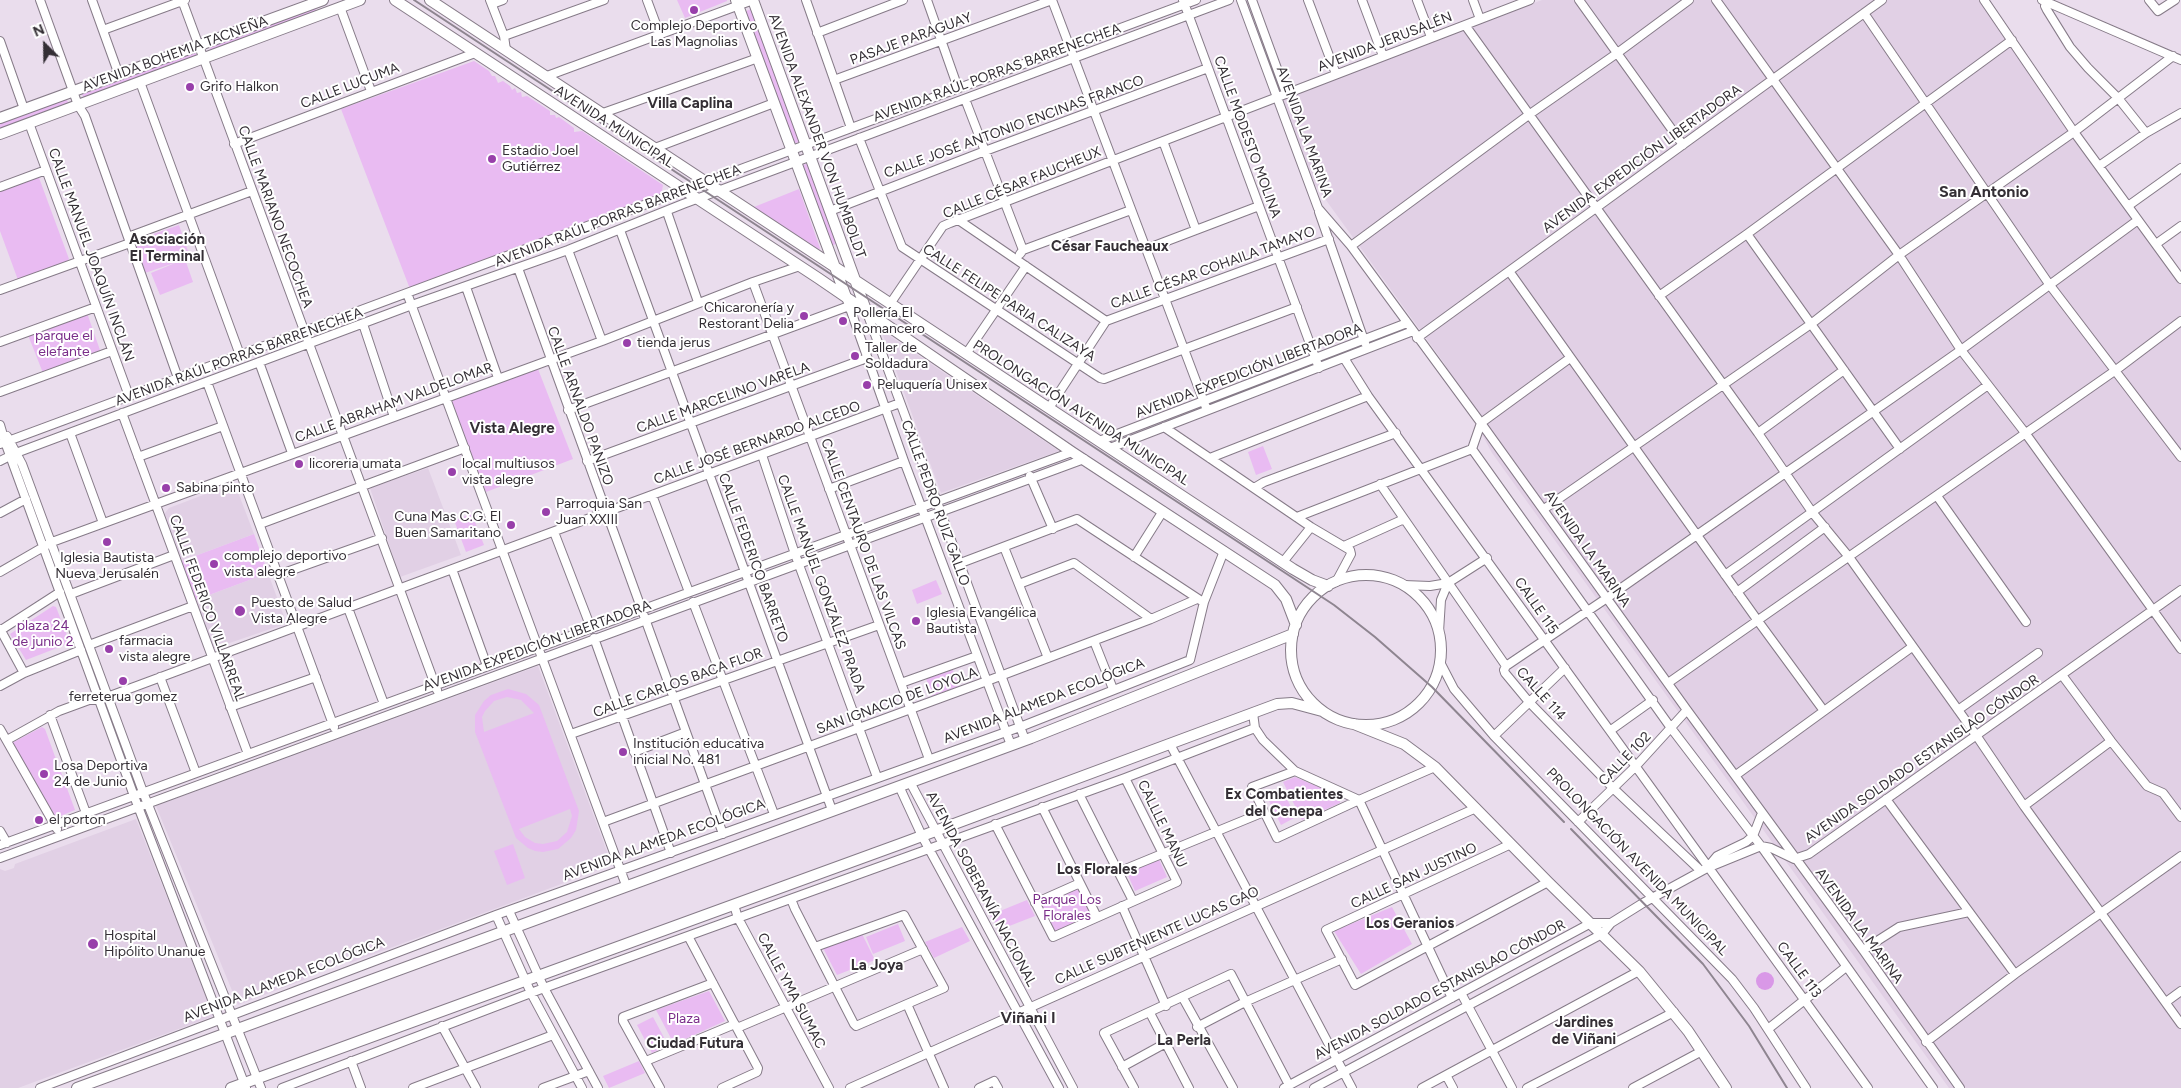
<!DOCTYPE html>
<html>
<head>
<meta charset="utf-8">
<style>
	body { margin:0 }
	#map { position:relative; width:2181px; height:1088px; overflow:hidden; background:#eadded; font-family:Figtree,sans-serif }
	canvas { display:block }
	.north { position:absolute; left:20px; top:20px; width:50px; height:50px; -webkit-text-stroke:4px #fff; paint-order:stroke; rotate:337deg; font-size:14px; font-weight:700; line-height:20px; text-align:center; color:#342f35 }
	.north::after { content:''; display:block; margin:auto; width:18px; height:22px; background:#342f35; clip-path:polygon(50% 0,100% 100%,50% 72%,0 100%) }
</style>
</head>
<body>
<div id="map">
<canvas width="2181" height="1088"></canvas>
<div class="north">N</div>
</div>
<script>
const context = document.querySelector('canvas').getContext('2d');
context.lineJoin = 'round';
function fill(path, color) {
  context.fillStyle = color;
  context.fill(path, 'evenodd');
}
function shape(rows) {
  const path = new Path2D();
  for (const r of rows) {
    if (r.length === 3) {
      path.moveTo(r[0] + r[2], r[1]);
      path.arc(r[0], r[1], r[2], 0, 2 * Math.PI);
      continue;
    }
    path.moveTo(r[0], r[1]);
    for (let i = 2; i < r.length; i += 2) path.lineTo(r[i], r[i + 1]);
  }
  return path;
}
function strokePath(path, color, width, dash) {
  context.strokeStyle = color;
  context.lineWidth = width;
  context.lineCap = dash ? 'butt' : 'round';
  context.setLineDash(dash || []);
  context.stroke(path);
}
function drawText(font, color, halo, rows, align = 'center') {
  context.font = font + ' Figtree,sans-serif';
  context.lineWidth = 4;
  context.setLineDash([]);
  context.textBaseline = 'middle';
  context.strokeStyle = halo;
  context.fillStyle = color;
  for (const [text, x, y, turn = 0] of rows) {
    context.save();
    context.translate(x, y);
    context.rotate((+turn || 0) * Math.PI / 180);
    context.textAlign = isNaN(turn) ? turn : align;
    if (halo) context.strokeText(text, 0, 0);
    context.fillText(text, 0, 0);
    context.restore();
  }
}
const built = shape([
	[1542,0,1981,0,2181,280,2181,1088,1949,1088,1492,453,1444,363,1315,185,1280,99],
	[881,330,1059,451,941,493],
	[428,468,461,555,400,577,370,488],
	[232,484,236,487,254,534,179,562,163,519,165,513,169,508],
	[268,573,286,622,285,624,212,649,193,601],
	[538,666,612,865,350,963,339,957,312,967,306,979,238,1005,156,806],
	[136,819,214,1016,18,1088,0,1088,0,869,5,871,14,868,15,864]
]);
const green = shape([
	[677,0,727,0,727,1,685,18],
	[315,7,317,13,212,53,209,47],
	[751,9,799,142,793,144,744,12],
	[195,52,198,58,84,98,81,92],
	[474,61,489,71,492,76,495,76,498,83,503,81,510,86,512,90,515,88,517,93,521,92,522,97,527,96,550,111,550,115,555,115,556,118,559,117,574,128,574,132,582,131,663,185,661,197,410,289,341,109],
	[66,98,69,104,0,129,0,122],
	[807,164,838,243,831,246,801,165],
	[38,175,69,259,66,263,18,280,0,231,0,189],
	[799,189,820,248,819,250,754,207],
	[179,225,190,257,185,259,193,282,160,295,151,273,180,261,145,273,134,241],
	[87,313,101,353,43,373,28,335],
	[538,369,573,459,486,492,450,400],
	[1263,446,1272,469,1256,475,1248,452],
	[472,514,484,545,466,552,454,520],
	[254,534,268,573,193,601,179,562],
	[936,580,942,594,917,604,912,590],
	[53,606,56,607,70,643,26,660,10,634],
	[952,668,959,686,932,696,926,678],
	[508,689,526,694,539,705,579,811,576,830,571,838,558,849,543,852,535,851,528,848,516,838,475,732,475,715,484,701,491,695],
	[507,697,521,700,534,713,484,732,482,717,485,711,494,701],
	[570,809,572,816,567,832,557,841,543,844,535,843,525,837,519,829],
	[42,727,45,729,57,762,56,767,61,772,75,810,53,819,34,784,33,776,28,775,10,744],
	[1295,777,1340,796,1340,803,1302,820,1283,782],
	[1282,789,1296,817,1281,825,1267,797],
	[513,844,525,878,507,885,494,851],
	[1158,857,1167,877,1135,891,1126,871],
	[1077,887,1091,912,1091,916,1055,932,1051,931,1039,904],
	[1027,900,1035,916,999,930,990,915],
	[1392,907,1412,944,1361,974,1334,931],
	[898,924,905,941,873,954,866,937],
	[962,927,970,941,934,958,925,942],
	[861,932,875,960,837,975,823,948],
	[709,991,725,1021,674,1044,656,1010],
	[653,1017,668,1045,652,1053,637,1025],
	[639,1061,645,1073,609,1088,603,1076]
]);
const water = shape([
	[1765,981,9]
]);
const minor = shape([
	[40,0,78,105,85,116,178,378],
	[92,0,119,75],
	[182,0,437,690],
	[490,0,504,36,506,50],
	[647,0,660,35],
	[806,0,851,128],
	[927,0,958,88],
	[1052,0,1207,410],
	[1183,0,1319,368],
	[1241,0,1318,208,1351,246,1481,423,1687,710,1863,950,1960,1088],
	[1252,0,1286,93],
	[1308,0,1336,74],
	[1362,0,1383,56],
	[1417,0,1431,37],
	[1473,0,1480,19],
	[1579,0,1683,145],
	[1716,0,1899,255,1961,350,2026,434,2181,649],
	[1984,0,2074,132,2181,279],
	[2042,0,2181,60],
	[2048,0,2045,6,2047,10,2070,47,2088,68,2118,98,2146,133],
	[2149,0,2158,11,2175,0],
	[492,4,503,0],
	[340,7,371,91],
	[1864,13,2049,284,2181,457],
	[1465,25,1758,433,1812,512,1849,557,1976,735,2024,806,2181,1024],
	[103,30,185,0],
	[817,33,903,0],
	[504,36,604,0],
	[0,41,24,109],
	[547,76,753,0],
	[834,80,1052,0],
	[140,82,240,355],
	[965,99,1023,250],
	[603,113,758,58],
	[29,123,129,396],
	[859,138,902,247,1100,378,1104,379,1297,307],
	[1163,141,1196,230],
	[234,144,475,53],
	[655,148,774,103],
	[2099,166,2146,133,2181,113],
	[0,187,46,170],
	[2128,206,2181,168],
	[830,211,985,151,1208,68],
	[667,212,698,302],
	[1319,212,1365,343],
	[957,219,1106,321],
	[620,230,832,810],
	[1747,234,1900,449],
	[128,237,252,191],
	[2156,244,2181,226],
	[1351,246,1530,114,1616,54,1689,0],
	[1146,249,1259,206],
	[568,250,602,341],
	[1020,254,1023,250,1131,210],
	[518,268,723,834],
	[1509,271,1758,621,1824,711],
	[753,282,929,759],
	[466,287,498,378],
	[0,290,130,243],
	[407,293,626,885],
	[1659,296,1747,234,2012,40],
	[846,297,904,461,1011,745],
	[890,304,943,226,950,223,1530,0],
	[866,310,1025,740],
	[1106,321,1329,239],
	[363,324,394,417],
	[1417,338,1882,0],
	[0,342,96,307],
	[966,354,1026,266],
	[1344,358,1368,396,1868,1088],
	[259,362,292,453],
	[207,382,334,727],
	[0,392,112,351],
	[1049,408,1106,321],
	[568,410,849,306],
	[122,413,248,754],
	[0,425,5,442,134,796,246,1088],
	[1164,427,1311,527,1350,550,1351,554,1336,582],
	[70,433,103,523],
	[1758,433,1844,370],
	[7,436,22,464,143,792,261,1088],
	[1099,441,1407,323],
	[0,444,1196,0],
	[1110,448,1413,331],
	[1472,449,1671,728,1761,846,1933,1088],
	[762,455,795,554,877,777],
	[138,457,223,426],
	[1210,458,1368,396],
	[0,461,16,453,412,305,568,250,683,204,1229,0],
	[587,461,867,358],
	[1030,476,1053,529],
	[1380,484,1506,666,1504,670,1505,673,1529,702,1614,789,1701,871],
	[1254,488,1264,482,1396,433],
	[829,489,904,461],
	[652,495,689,592],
	[1937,496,2026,622],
	[1544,509,1811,324,1899,255,2074,132,2173,56],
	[0,513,26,499],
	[1297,517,1472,449,1481,423,1570,358],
	[260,524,465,448],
	[554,532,591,628],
	[1344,546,1404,519],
	[1004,547,1048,658],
	[1134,557,1163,511],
	[1283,562,1311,527],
	[958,564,1077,519,1200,600],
	[452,569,487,666],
	[0,572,52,542,602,341,753,282,800,266],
	[278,575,382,538],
	[1725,575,1988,385],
	[1019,584,1074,563,1151,619],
	[1404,585,1430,586,1448,583,1487,558],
	[1737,592,1825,527],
	[71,594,174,555],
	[693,602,774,814],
	[348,608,384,704],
	[0,629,24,673],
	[1,630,60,592],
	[1439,632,1441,600,1448,583],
	[594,638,671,853],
	[1094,641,1113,689],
	[89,645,193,606],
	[1440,662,1454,689,1494,736,1732,979,1754,1008,1806,1088],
	[1506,666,1607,598,1961,350,2138,220],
	[2062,675,2111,741,2147,786,2163,793,2181,817],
	[160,677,196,773],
	[901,683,977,656],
	[1668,683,2116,370,2181,321],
	[0,686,24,673,81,650],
	[230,707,316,677],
	[1958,710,2038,653],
	[1253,713,1255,728,1263,740,1295,771,1359,800],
	[50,715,86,813],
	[0,729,57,829],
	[1611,730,1653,700],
	[571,734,879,625],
	[1494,736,1565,668],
	[7,740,59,711,89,700,99,700,900,403],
	[1170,744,1352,1088],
	[634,752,686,732],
	[1295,771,1252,787,1277,838,1359,800,1435,767],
	[1736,775,1912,647],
	[910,782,1073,1088],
	[899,786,922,836,1059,1088],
	[1079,794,1133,901],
	[1886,799,2015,974],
	[1359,800,1452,998],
	[2024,806,2111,741],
	[1042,807,1097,917],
	[603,822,987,681,1151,619,1197,599],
	[1578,822,1636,766,1687,710],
	[995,824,1053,937,1177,882,1125,778],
	[0,831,7,843],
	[1511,844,1326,930,1355,985,1548,882],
	[0,845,1072,452],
	[0,858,1084,459],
	[1707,868,1717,856,1746,842,1753,836,1762,813],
	[1118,872,1264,812],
	[791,899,795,909,854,1024,856,1026,944,988,904,915,815,947],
	[1035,903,1080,883],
	[734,905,738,918,829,1088],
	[1122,906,1166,1006],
	[509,911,544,988,598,1088],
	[496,915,531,993,582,1088],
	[688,936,758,1068,757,1072,722,1088],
	[1863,950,1899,927,1969,912],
	[1461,993,1512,1088],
	[1183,998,1233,1088],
	[2166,1002,2181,991],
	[907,1004,944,1088],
	[1150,1013,1189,1088],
	[442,1026,476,1088],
	[1197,1027,1245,1002,1342,959],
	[737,1028,923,949],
	[1768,1029,1846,967],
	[1926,1042,2015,974,2181,856],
	[351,1061,361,1088],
	[646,1061,735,1024],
	[1122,1067,1164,1044],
	[1446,1075,1453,1088],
	[40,1088,496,915,1020,727,1190,660,1204,602,1224,551],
	[282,1088,544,988,1125,778,1255,728],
	[413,1088,553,1035],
	[543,1088,589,1071],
	[660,1088,623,1021,623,1017,713,983],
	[850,1088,1476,808],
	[979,1088,994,1081,998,1088],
	[1134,1088,1104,1033,1231,974,1289,1085],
	[1284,1088,1591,923,1611,923],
	[1314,1088,1602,934,1611,923,1643,903,1707,868,1761,846,1771,848,1794,859,1809,854,2181,590],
	[1422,1088,1639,971],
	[1527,1088,1674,1012],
	[1633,1088,1702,1051]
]);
const major = shape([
	[395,0,818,278,1072,452,1275,585,1286,599,1296,625],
	[430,0,1293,569,1312,580,1328,586],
	[736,0,846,297],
	[753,0,866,310],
	[0,118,323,0],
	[0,134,360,0],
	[1366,650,75],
	[1354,724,1404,744,1435,767,1548,882,1639,971,1688,1031,1726,1088],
	[77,1088,1031,738,1293,634],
	[231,1088,903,843,1277,704,1292,703,1322,711]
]);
const rail = shape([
	[414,0,1334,605,1375,637,1432,687,1564,822],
	[1571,829,1703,964,1749,1026,1787,1088]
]);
const markers = [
	[694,10,5,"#983faa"],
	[190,87,5,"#983faa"],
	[492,159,5,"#983faa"],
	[804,316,5,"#983faa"],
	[843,321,5,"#983faa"],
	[627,343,5,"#983faa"],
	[855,356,5,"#983faa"],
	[867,385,5,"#983faa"],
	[299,464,5,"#983faa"],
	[452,472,5,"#983faa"],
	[166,488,5,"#983faa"],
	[546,512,5,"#983faa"],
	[511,525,5,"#983faa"],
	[107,542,5,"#983faa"],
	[214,564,5,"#983faa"],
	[240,611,6,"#983faa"],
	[916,621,5,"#983faa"],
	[109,649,5,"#983faa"],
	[123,681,5,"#983faa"],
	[623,752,5,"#983faa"],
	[44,774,5,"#983faa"],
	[39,820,5,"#983faa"],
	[93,944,6,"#983faa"]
];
const poiNames = [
	["Complejo Deportivo",694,26,"center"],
	["Las Magnolias",694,42,"center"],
	["Grifo Halkon",200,87],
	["Estadio Joel",502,151],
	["Gutiérrez",502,167],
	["Chicaronería y",794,308,"right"],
	["Restorant Delia",794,324,"right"],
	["Pollería El",853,313],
	["Romancero",853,329],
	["tienda jerus",637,343],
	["Taller de",865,348],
	["Soldadura",865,364],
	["Peluquería Unisex",877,385],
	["licoreria umata",309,464],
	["local multiusos",462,464],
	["vista alegre",462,480],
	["Sabina pinto",176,488],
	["Parroquia San",556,504],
	["Juan XXIII",556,520],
	["Cuna Mas C.G. El",501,517,"right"],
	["Buen Samaritano",501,533,"right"],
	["complejo deportivo",224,556],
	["vista alegre",224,572],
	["Iglesia Bautista",107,558,"center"],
	["Nueva Jerusalén",107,574,"center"],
	["Puesto de Salud",251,603],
	["Vista Alegre",251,619],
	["Iglesia Evangélica",926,613],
	["Bautista",926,629],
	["farmacia",119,641],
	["vista alegre",119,657],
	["ferreterua gomez",123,697,"center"],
	["Institución educativa",633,744],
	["inicial No. 481",633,760],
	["Losa Deportiva",54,766],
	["24 de Junio",54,782],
	["el porton",49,820],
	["Hospital",104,936],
	["Hipólito Unanue",104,952]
];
const streetNames = [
	["PASAJE PARAGUAY",911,39,-20],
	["AVENIDA JERUSALÉN",1385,42,-21],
	["AVENIDA BOHEMIA TACNEÑA",175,54,-20],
	["AVENIDA RAÚL PORRAS BARRENECHEA",997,73,-20],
	["CALLE LUCUMA",350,86,-21],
	["AVENIDA MUNICIPAL",614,127,33],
	["CALLE JOSÉ ANTONIO ENCINAS FRANCO",1014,127,-20],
	["AVENIDA LA MARINA",1304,132,70],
	["AVENIDA ALEXANDER VON HUMBOLDT",817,136,70],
	["CALLE MODESTO MOLINA",1247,137,70],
	["AVENIDA EXPEDICIÓN LIBERTADORA",1642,159,-36],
	["CALLE CÉSAR FAUCHEUX",1022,183,-22],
	["AVENIDA RAÚL PORRAS BARRENECHEA",618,216,-21],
	["CALLE MARIANO NECOCHEA",275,217,70],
	["CALLE MANUEL JOAQUÍN INCLÁN",91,255,70],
	["CALLE CÉSAR COHAILA TAMAYO",1213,268,-20],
	["CALLE FELIPE PARIA CALIZAYA",1009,303,33],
	["AVENIDA RAÚL PORRAS BARRENECHEA",239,357,-20],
	["AVENIDA EXPEDICIÓN LIBERTADORA",1249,371,-21],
	["CALLE MARCELINO VARELA",723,398,-20],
	["CALLE ABRAHAM VALDELOMAR",394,403,-20],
	["CALLE ARNALDO PANIZO",580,406,70],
	["PROLONGACIÓN AVENIDA MUNICIPAL",1081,413,33],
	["CALLE JOSÉ BERNARDO ALCEDO",757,443,-20],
	["CALLE PEDRO RUIZ GALLO",935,503,70],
	["CALLE CENTAURO DE LAS VILCAS",863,544,70],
	["AVENIDA LA MARINA",1587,549,55],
	["CALLE FEDERICO BARRETO",753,558,70],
	["CALLE MANUEL GONZÁLEZ PRADA",821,584,70],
	["CALLE 115",1536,606,55],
	["CALLE FEDERICO VILLARREAL",207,608,70],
	["AVENIDA EXPEDICIÓN LIBERTADORA",537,646,-20],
	["CALLE CARLOS BACA FLOR",678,683,-20],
	["CALLE 114",1541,694,48],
	["SAN IGNACIO DE LOYOLA",897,701,-20],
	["AVENIDA ALAMEDA ECOLÓGICA",1044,701,-21],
	["CALLE 102",1625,759,-46],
	["AVENIDA SOLDADO ESTANISLAO CÓNDOR",1922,759,-35],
	["CALLLE MANU",1162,824,64],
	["AVENIDA ALAMEDA ECOLÓGICA",664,840,-20],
	["PROLONGACIÓN AVENIDA MUNICIPAL",1637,862,46],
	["CALLE SAN JUSTINO",1414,876,-25],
	["AVENIDA SOBERANÍA NACIONAL",981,889,62],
	["AVENIDA LA MARINA",1859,926,54],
	["CALLE SUBTENIENTE LUCAS GAO",1157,936,-24],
	["CALLE 113",1799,970,54],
	["AVENIDA ALAMEDA ECOLÓGICA",284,980,-21],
	["AVENIDA SOLDADO ESTANISLAO CÓNDOR",1440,990,-28],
	["CALLE YMA SUMAC",791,991,62]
];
const parkNames = [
	["parque el",64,336],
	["elefante",64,352],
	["plaza 24",43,626],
	["de junio 2",43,642],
	["Parque Los",1067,900],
	["Florales",1067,916],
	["Plaza",684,1019]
];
const neighbourhoodNames = [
	["Villa Caplina",690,104],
	["Asociación",167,240],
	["El Terminal",167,257],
	["César Faucheaux",1110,247],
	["Vista Alegre",512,429],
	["Ex Combatientes",1284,795],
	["del Cenepa",1284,812],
	["Los Florales",1097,870],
	["Los Geranios",1410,924],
	["La Joya",877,966],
	["Jardines",1584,1023],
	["de Viñani",1584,1040],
	["La Perla",1184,1041],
	["Ciudad Futura",695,1044]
];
const quarterNames = [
	["San Antonio",1984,192],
	["Viñani I",1028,1018]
];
fill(built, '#e1d0e5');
fill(green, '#e9bbf2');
fill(water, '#d998e7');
strokePath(minor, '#867b88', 10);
strokePath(major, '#867b88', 12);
strokePath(minor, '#fff', 8);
strokePath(major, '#fff', 10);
strokePath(rail, '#8e8590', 2);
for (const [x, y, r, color] of markers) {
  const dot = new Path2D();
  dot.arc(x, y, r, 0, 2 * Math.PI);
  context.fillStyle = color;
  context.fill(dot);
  strokePath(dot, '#fff', 2);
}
drawText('14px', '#342f35', '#fff', poiNames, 'left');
drawText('14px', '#342f35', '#fff', streetNames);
drawText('14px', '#7a2d89', '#fff', parkNames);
drawText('bold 15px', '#342f35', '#fff', neighbourhoodNames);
drawText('bold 16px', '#342f35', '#fff', quarterNames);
</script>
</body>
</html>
